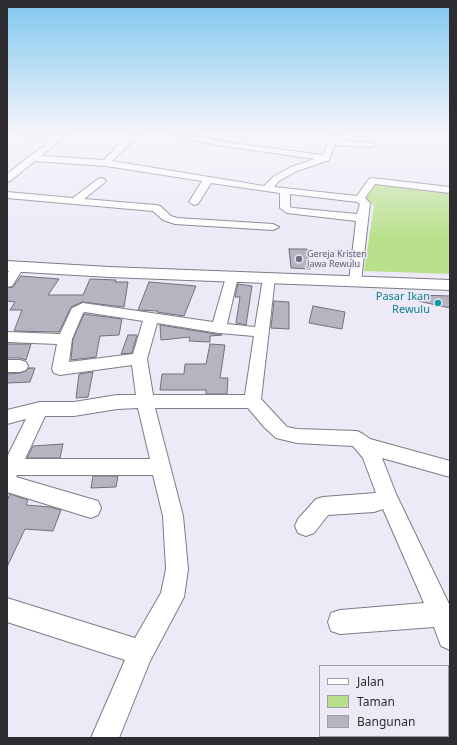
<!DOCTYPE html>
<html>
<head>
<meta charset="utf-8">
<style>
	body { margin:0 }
	#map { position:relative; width:457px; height:745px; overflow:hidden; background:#eee9f7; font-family:"Noto Sans",sans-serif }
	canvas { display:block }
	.frame { position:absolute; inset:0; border:8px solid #2f2d32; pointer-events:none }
	.legend { position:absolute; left:319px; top:665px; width:130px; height:72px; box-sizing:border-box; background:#eee9f7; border:1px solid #a29ea8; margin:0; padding:5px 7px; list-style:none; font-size:12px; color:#2f2d32 }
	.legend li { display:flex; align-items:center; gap:8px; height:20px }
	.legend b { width:20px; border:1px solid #a29ea8 }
</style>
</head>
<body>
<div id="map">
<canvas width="457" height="745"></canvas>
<div class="frame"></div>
<ul class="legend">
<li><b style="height:5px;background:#fff"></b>Jalan</li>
<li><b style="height:11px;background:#b8e08a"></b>Taman</li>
<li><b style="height:11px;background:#b7b3c1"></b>Bangunan</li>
</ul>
</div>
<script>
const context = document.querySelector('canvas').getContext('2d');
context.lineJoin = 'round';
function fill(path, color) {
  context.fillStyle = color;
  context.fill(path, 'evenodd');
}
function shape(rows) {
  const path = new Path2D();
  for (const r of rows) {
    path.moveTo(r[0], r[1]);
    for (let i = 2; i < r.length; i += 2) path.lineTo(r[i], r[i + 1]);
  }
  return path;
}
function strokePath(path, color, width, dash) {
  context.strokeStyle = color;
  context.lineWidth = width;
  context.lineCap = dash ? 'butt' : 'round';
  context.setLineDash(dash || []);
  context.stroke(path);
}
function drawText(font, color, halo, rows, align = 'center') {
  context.font = font + ' "Noto Sans",sans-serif';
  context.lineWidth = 3;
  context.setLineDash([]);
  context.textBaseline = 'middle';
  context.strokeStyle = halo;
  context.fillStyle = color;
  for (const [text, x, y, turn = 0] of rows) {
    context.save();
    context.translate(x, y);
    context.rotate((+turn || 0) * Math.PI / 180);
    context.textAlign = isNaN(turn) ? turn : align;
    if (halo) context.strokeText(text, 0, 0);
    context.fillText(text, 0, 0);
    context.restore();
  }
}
const green = shape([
	[370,181,450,192,450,274,364,271,374,206,364,196]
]);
const building = shape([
	[289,249,307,249,310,269,291,268,289,249],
	[21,276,59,279,48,295,83,295,90,279,116,280,115,282,128,282,124,307,82,302,71,307,59,332,14,331,22,310,10,310,15,302,7,301,7,288,13,287,21,276],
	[149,282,196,286,184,316,157,312,158,311,138,310,149,282],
	[238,284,252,286,246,325,236,323,240,297,235,297,238,284],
	[419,295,450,296,450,308,418,301,419,295],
	[274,301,289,302,289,329,271,328,274,301],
	[313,306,345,312,342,329,309,323,313,306],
	[84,314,122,319,119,335,100,336,96,357,71,360,73,339,84,314],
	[160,325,222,335,210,336,210,342,189,341,190,337,161,340,160,325],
	[128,335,137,335,132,353,121,354,128,335],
	[7,344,31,344,26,360,20,358,7,358,7,344],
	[210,344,225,345,220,378,228,378,227,394,206,394,206,390,160,390,162,374,184,374,185,364,206,364,210,344],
	[29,368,35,368,30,382,7,383,7,374,20,373,26,371,29,368],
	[93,372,88,397,76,398,79,374,93,372],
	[63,444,60,458,27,458,33,446,63,444],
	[93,476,118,476,116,487,91,488,93,476],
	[10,494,28,500,26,505,50,507,61,510,53,531,25,529,7,567,7,501,10,494]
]);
const minor = shape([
	[22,135,66,135,41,156,104,160,127,136,139,135,112,161,264,186,273,177,291,167,315,159,224,146,179,137,175,135,190,135,224,142,323,155,331,135,339,135,337,140,372,143,376,145,372,147,335,145,329,160,297,171,279,181,274,187,357,196,369,179,372,178,450,187,450,193,375,184,365,198,370,203,361,281,360,284,355,285,350,284,349,281,356,221,287,213,280,208,280,193,211,183,198,204,194,205,189,202,202,181,106,166,35,161,10,181,7,182,7,174,52,139,26,137,22,135],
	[290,194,357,202,360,204,357,214,293,208,290,207,290,194],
	[101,178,104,179,106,181,104,183,84,199,156,205,160,206,171,216,177,218,273,224,279,227,273,230,175,224,163,220,153,211,7,198,7,192,73,198,98,179,101,178],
	[18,263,22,264,24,267,12,286,7,287,7,274,14,264,18,263],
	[232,273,237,274,238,277,227,324,255,327,263,278,264,275,269,274,274,275,275,278,261,399,287,427,297,429,357,431,363,434,370,439,450,461,450,477,382,458,396,494,450,606,450,650,441,646,434,627,340,634,331,631,328,622,331,613,340,610,424,603,383,509,374,512,328,515,314,533,306,536,298,533,295,526,298,519,316,499,323,497,376,493,363,458,353,446,297,443,276,438,264,427,248,408,155,408,183,516,188,569,184,597,150,661,119,738,91,738,125,660,7,622,7,598,135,638,161,593,166,569,163,516,153,475,17,475,16,477,98,501,101,508,98,515,91,518,7,492,7,457,26,419,7,424,7,410,40,402,74,402,117,395,136,395,132,365,60,375,54,373,52,369,57,344,7,342,7,332,60,334,72,308,83,303,213,322,226,277,227,274,232,273],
	[85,312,143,321,133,354,69,362,72,339,83,313,85,312],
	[157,323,219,333,254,336,245,395,153,395,147,359,157,323],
	[138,408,150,459,25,459,45,416,74,416,117,409,138,408],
	[7,360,20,360,26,362,28,366,26,370,20,372,7,372,7,360]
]);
const major = shape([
	[7,261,109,267,450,280,450,290,109,277,7,271,7,261]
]);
const markers = [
	[299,259,4,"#6b7280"],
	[438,303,4,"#0f9aa8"]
];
const farWorshipnames = [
	["Gereja Kristen",307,254],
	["Jawa Rewulu",307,264]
];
const cultureNames = [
	["Pasar Ikan",430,297],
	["Rewulu",430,310]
];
fill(green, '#b8e08a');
fill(building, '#b7b3c1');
strokePath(building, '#73707c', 1);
strokePath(minor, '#7f7b87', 2);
strokePath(major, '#7f7b87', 2);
fill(minor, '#fff');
fill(major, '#fff');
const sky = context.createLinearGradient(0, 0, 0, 239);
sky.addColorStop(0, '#7ec7ee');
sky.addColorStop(0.56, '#f7f5fb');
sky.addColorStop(1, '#f7f5fb00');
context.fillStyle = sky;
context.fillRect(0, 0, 457, 239);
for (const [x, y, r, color] of markers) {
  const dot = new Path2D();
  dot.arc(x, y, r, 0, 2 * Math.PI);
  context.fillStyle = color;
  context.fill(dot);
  strokePath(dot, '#eee9f7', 1.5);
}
drawText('9px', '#5b616d', '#eee9f7', farWorshipnames, 'left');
drawText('11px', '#0d838f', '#eee9f7', cultureNames, 'right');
</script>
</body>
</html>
